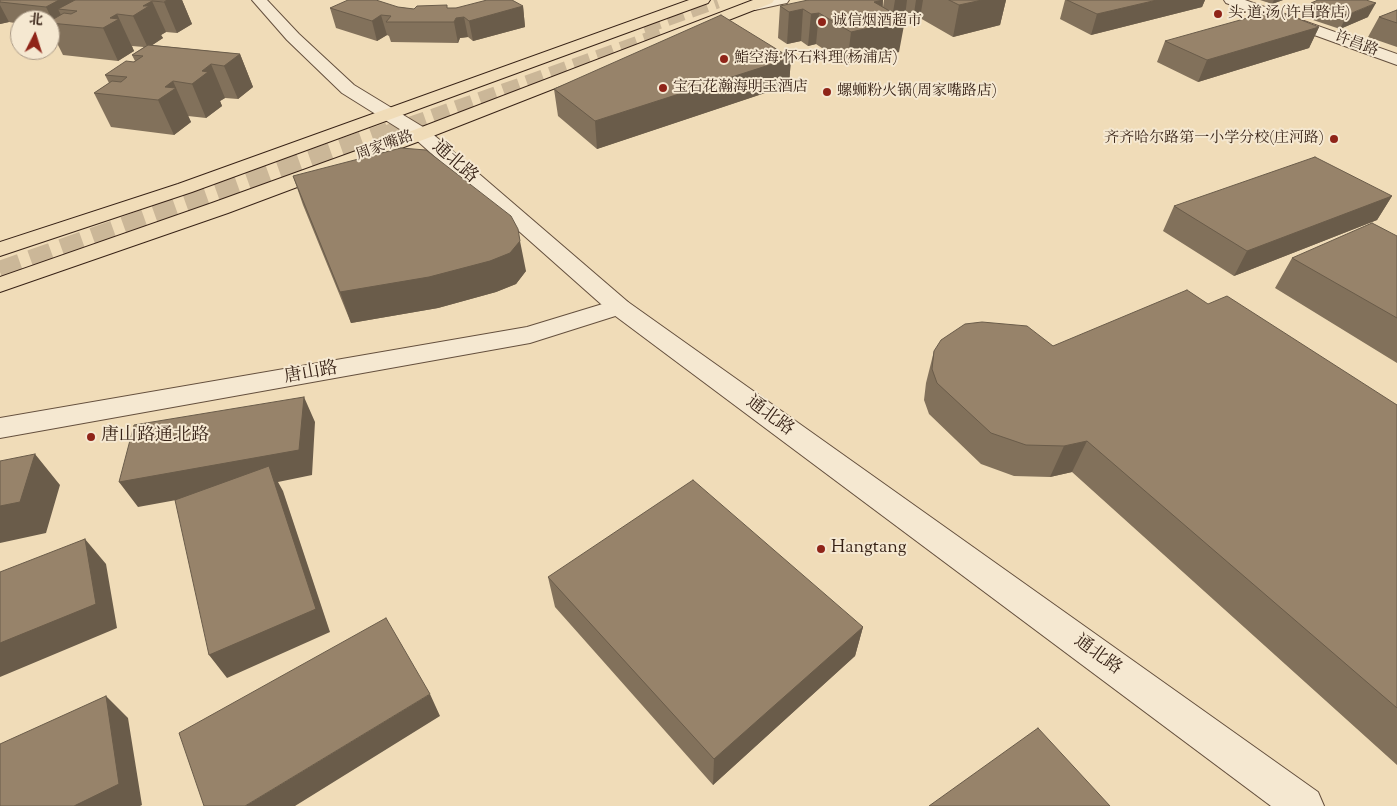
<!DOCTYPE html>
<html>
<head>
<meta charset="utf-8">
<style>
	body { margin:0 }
	#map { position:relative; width:1397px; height:806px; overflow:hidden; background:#f0dcb8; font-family:"Sorts Mill Goudy","Noto Serif SC",serif }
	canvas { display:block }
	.north { position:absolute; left:10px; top:10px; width:50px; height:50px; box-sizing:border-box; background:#f5e8d1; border:1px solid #a99986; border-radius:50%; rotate:5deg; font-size:14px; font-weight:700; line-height:20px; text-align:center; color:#372216 }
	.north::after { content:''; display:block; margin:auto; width:18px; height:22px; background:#8f2418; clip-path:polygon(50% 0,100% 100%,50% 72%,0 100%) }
</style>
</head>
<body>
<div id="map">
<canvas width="1397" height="806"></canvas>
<div class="north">北</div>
</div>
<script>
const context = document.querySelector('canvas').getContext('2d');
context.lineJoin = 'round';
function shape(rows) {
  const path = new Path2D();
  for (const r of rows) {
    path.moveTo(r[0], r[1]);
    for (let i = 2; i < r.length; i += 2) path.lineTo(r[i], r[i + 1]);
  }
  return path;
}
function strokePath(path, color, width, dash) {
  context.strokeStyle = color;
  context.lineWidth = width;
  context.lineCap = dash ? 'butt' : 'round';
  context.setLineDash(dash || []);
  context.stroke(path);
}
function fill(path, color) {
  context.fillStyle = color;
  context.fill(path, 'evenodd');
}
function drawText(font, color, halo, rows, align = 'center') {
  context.font = font + ' "Sorts Mill Goudy","Noto Serif SC",serif';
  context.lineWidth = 4;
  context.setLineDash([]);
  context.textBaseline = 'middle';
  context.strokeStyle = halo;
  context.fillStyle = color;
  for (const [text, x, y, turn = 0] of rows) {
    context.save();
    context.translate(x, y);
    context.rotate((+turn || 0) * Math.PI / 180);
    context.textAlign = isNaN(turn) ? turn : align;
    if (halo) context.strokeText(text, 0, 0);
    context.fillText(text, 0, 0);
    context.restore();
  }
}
const trunkTunnelFar1 = shape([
	[643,26,717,0],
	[386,134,667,34]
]);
const trunkTunnel = shape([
	[0,272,389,133]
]);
const minor = shape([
	[758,0,789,0,787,3,782,4,755,10,750,8,747,5,750,2,758,0],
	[619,299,628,302,631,307,628,312,530,343,0,438,0,418,527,327,619,299]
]);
const tertiary = shape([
	[252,0,267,0,299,34,354,85,428,130,628,302,1318,792,1324,806,1271,806,610,312,414,138,342,93,287,40,252,0],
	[1224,0,1245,0,1397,54,1397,65,1226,3,1224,0]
]);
const primary = shape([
	[689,0,710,0,708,3,192,192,0,256,0,242,178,184,689,0],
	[753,0,774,0,772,3,428,138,228,213,0,292,0,277,212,203,414,130,753,0]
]);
const wall = shape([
	[0,0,182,0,192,24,177,33,166,32,161,35,163,38,152,45,240,54,253,87,238,99,225,98,220,101,222,106,206,118,188,116,191,122,174,135,111,127,94,93,109,83,105,75,135,61,132,55,144,47,132,46,134,51,118,61,63,55,50,29,50,20,20,20,20,24,9,22,0,24],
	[883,0,883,7,884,0,1006,0,1000,25,953,37,920,18,913,20,905,16,899,17,899,52,847,65,816,44,808,46,801,41,787,44,778,38,780,6],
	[1065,0,1205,0,1202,7,1091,35,1060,19],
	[1260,0,1283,0,1272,4],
	[1311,3,1368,17,1340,29,1304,17],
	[523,6,525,27,473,41,468,37,460,38,458,43,391,42,389,36,387,35,377,41,336,28,330,8,398,7,414,9],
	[1397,10,1397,47,1368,37,1379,17],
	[1319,27,1309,48,1198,82,1157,62,1165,41],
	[791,58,789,85,597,149,558,116,554,89],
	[293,176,526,271,516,284,496,292,438,308,351,323,303,205],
	[1392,196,1377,220,1234,276,1163,231,1174,206],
	[1397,236,1397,363,1275,288,1292,258],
	[1208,304,1397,405,1397,765,1072,472,1050,477,1014,476,981,464,929,414,924,400,926,383,934,351,1053,346],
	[548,577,863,627,855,656,713,785,555,607]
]);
const shadedWall = shape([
	[59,0,87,0,77,11,58,9,65,23,54,23,46,7],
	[167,0,182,0,192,24,177,33,164,2],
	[874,0,883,0,879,26,905,20,899,52,847,65,851,32],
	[895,0,907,0,905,16,892,18],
	[916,0,923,0,920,18,913,20],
	[982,0,1006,0,1000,25,953,37,959,5],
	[1157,0,1205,0,1202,7,1091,35,1097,14],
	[1274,0,1283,0,1272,4],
	[152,1,166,32,161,35,163,38,148,48,133,16,143,6],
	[1376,3,1368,17,1340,29,1347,15],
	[0,5,9,22,0,24],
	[523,6,525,27,473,41,469,21],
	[803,9,801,41,787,44,789,12],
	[819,13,816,44,808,46,811,14],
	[117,14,134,51,118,61,103,28,110,18],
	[381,15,387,35,377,41,372,21],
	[464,17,468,37,460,38,458,43,454,22,456,18],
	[1319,27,1309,48,1198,82,1207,60],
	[240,54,253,87,238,99,224,66],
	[791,58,789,85,597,149,595,121],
	[211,64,225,98,220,101,222,106,206,118,192,84,202,71],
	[173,81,191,122,174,135,158,100,165,87],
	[1392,196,1377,220,1234,276,1247,251],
	[520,241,526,271,516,284,496,292,438,308,351,323,340,292],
	[304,397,315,422,312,475,278,482,283,491,330,632,227,678,209,655,275,482,138,507,119,482],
	[1087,441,1072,472,1050,477,1064,446],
	[35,454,60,485,46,533,0,543,0,506],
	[85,539,106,564,117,628,0,677,0,643],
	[863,627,855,656,713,785,714,759],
	[430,694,440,716,295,806,245,806],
	[106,696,128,718,142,805,140,806,74,806]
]);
const building = shape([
	[0,0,59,0,46,7,0,2,0,0],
	[75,0,167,0,164,2,152,1,143,6,149,6,133,16,117,14,110,18,119,19,103,28,50,23,50,21,64,13,71,14,77,11,58,9,75,0],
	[348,0,376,0,398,7,414,9,417,6,447,5,447,8,456,8,487,0,512,0,523,6,469,21,464,17,456,18,454,22,386,22,391,16,381,15,372,21,330,8,348,0],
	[808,0,883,0,874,2,905,20,851,32,819,13,811,14,803,9,789,12,780,6,808,0],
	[949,0,982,0,959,5,949,0],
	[1067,0,1157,0,1097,14,1067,0],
	[1318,0,1366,0,1376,3,1347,15,1311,3,1318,0],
	[1276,10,1319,27,1207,60,1165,41,1276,10],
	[1397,10,1397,23,1379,17,1397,10],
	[721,15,791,58,595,121,554,89,721,15],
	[148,45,240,54,224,66,211,64,202,71,208,72,192,84,173,81,165,87,176,88,158,100,94,93,112,81,121,82,127,77,105,75,126,61,134,62,143,56,132,55,148,45],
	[401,148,426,150,511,216,518,229,520,241,510,253,490,261,429,277,340,292,293,176,401,148],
	[1315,157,1392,196,1247,251,1174,206,1315,157],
	[1372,223,1397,236,1397,318,1292,258,1372,223],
	[1187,290,1208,304,1227,296,1397,405,1397,708,1087,441,1064,446,1026,445,991,433,937,383,932,369,934,351,941,340,965,324,982,322,1027,326,1053,346,1187,290],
	[304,397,299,450,119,482,134,425,304,397],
	[35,454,20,502,0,506,0,461,35,454],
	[269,466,316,609,209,655,175,500,269,466],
	[693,480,863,627,714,759,548,577,693,480],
	[85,539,96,604,0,643,0,572,85,539],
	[386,618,430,694,245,806,204,806,179,733,386,618],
	[106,696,119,784,74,806,0,806,0,744,106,696],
	[1038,728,1110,806,929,806,1038,728]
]);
const markers = [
	[1218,14,5,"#8f2418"],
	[822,22,5,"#8f2418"],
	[724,59,5,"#8f2418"],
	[663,88,5,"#8f2418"],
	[827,92,5,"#8f2418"],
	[1334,139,5,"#8f2418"],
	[91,437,5,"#8f2418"],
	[821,549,5,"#8f2418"]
];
const farPoinames = [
	["头·道·汤(许昌路店)",1228,14],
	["诚信烟酒超市",832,22],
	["鮨空海·怀石料理(杨浦店)",734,59],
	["宝石花瀚海明玉酒店",673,88],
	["螺蛳粉火锅(周家嘴路店)",837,92],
	["齐齐哈尔路第一小学分校(庄河路)",1324,139,"right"]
];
const farStreetnames = [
	["许昌路",1356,45,20],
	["周家嘴路",385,147,-20]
];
const streetNames = [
	["通北路",454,163,41],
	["唐山路",311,374,-10],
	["通北路",769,417,36],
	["通北路",1097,656,36]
];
const poiNames = [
	["唐山路通北路",101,437],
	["Hangtang",831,549]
];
strokePath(trunkTunnelFar1, '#cbb798', 17, [17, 8]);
strokePath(trunkTunnel, '#cbb798', 22, [22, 11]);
strokePath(minor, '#65503e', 2);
strokePath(tertiary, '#65503e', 2);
strokePath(primary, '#372216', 2);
fill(minor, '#f5e8d1');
fill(tertiary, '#f5e8d1');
fill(primary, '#f0dcb8');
fill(wall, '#82715b');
fill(shadedWall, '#6a5c4a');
fill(building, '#97836a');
strokePath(building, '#6a5c4a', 1);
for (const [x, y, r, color] of markers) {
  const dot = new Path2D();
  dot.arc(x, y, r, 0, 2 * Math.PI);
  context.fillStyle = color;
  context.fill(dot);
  strokePath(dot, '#f5e8d1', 2);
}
drawText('15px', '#372216', '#f5e8d1', farPoinames, 'left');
drawText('15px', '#372216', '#f5e8d1', farStreetnames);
drawText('18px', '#372216', '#f5e8d1', streetNames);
drawText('18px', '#372216', '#f5e8d1', poiNames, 'left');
</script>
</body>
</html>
